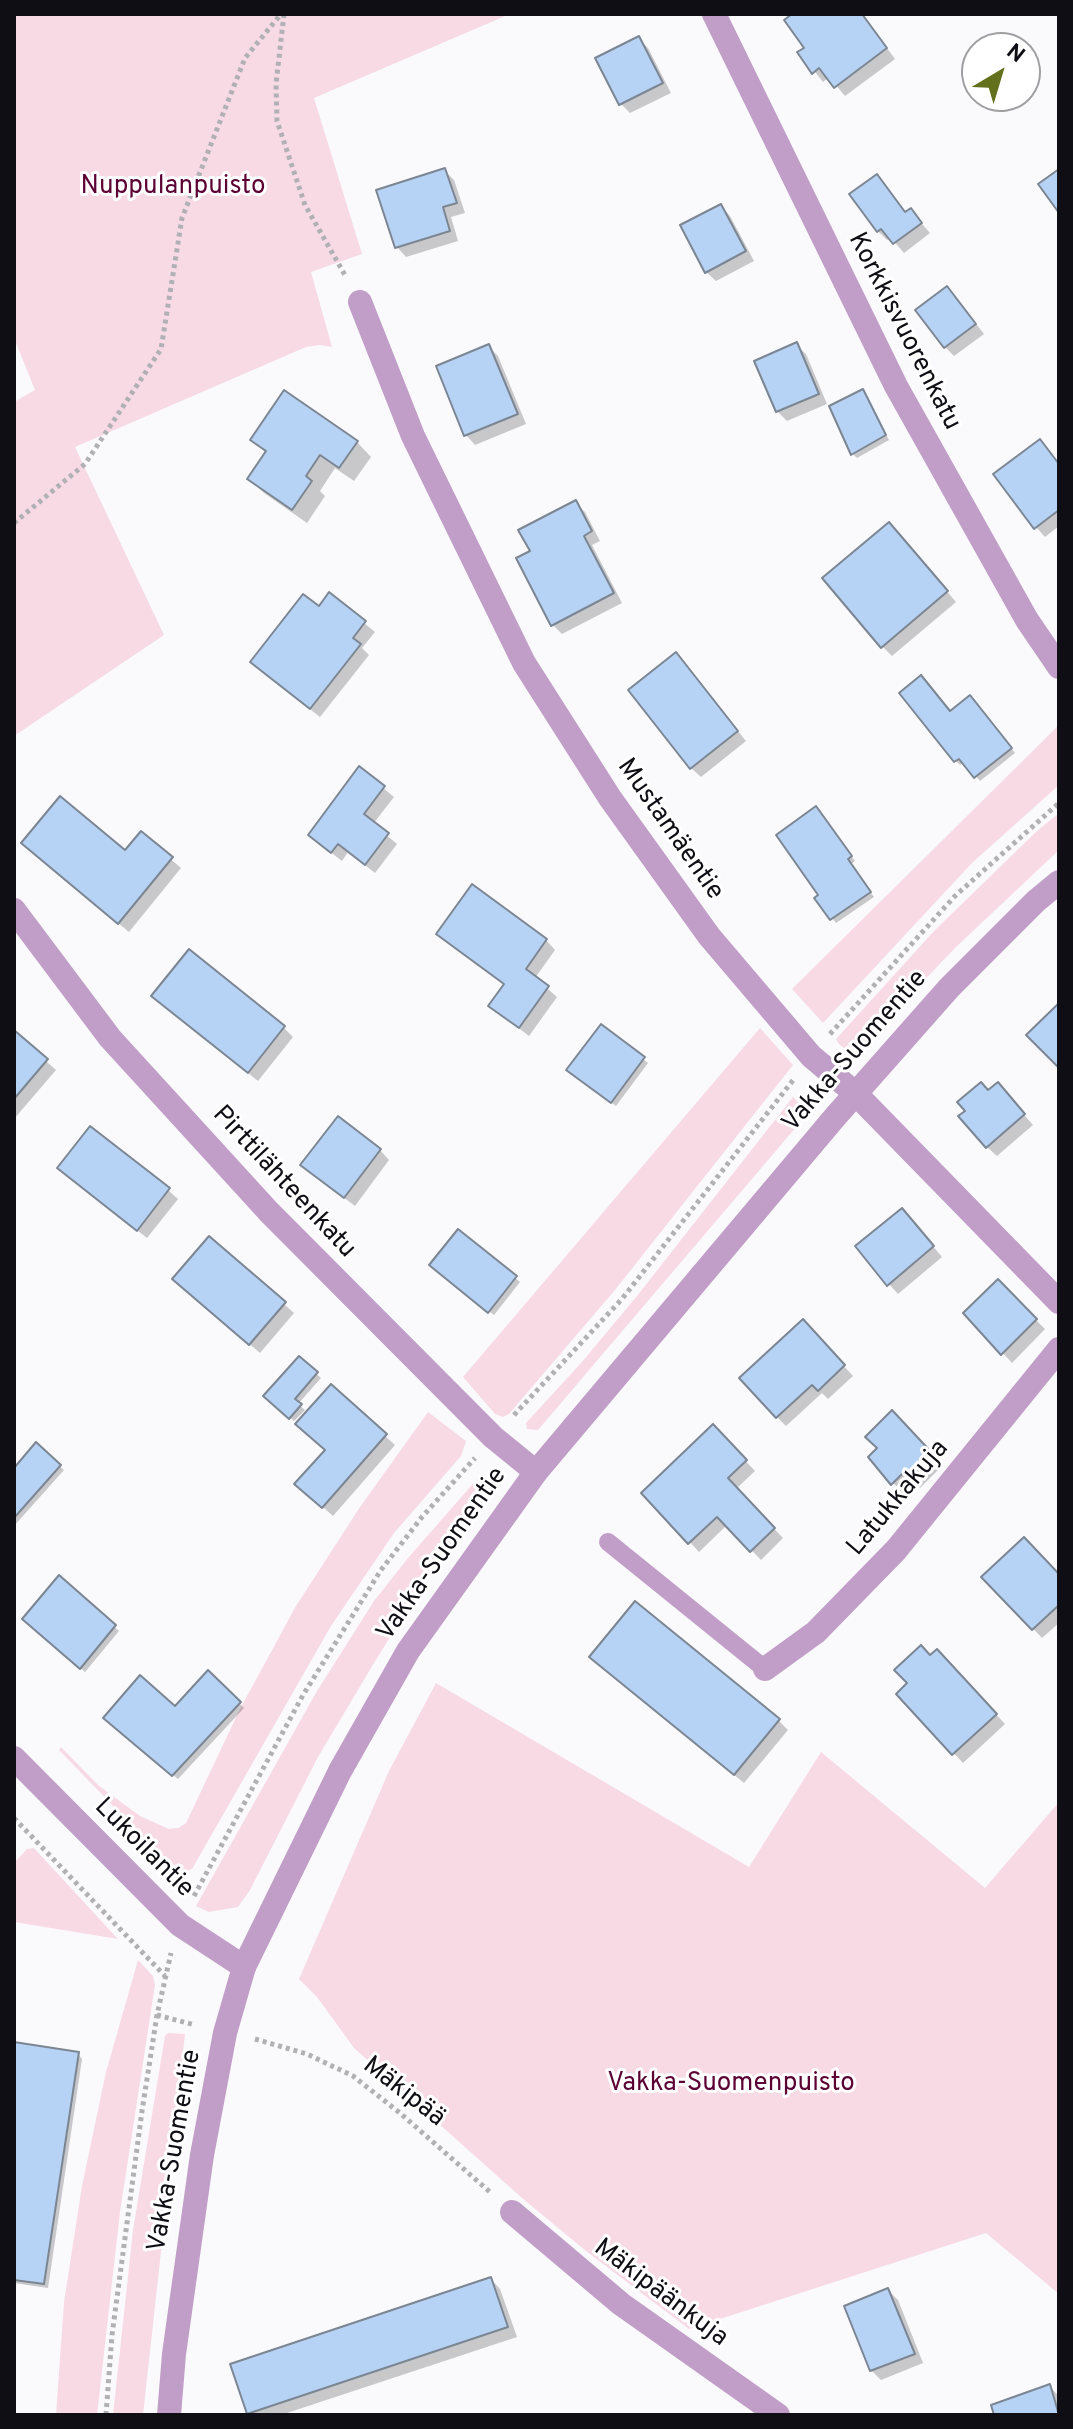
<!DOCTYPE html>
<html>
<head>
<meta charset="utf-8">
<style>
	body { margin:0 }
	#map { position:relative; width:1073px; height:2429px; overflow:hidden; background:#fafafd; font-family:Overpass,sans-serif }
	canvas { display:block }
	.frame { position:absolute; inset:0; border:16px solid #0f0e14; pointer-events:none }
	.north { position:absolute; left:961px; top:32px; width:80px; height:80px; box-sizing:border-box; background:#fff; border:2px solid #9f9fa1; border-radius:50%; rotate:38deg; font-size:22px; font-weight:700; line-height:32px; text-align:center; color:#0f0e14 }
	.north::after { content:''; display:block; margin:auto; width:28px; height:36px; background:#63711c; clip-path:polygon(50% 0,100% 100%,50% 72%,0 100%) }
</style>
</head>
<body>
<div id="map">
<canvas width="1073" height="2429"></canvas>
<div class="frame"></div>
<div class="north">N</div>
</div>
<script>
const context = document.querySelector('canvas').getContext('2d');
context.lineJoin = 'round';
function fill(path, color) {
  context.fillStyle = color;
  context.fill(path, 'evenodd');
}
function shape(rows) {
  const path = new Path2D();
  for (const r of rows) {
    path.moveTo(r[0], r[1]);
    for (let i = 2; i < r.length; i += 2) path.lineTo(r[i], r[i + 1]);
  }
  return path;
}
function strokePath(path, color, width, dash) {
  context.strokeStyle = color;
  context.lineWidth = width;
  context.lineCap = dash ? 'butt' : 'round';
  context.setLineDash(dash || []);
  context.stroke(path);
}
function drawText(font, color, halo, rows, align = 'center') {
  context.font = font + ' Overpass,sans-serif';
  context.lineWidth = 6;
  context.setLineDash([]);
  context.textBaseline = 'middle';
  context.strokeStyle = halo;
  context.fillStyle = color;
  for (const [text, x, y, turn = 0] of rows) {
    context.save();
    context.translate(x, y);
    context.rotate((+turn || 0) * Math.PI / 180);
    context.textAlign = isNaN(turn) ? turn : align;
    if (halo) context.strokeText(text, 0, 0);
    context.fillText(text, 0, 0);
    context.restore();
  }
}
const green = shape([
	[14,14,510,14,314,98,362,254,311,272,332,347,320,345,306,347,75,447,164,635,14,736,14,402,35,390,14,338],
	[1059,725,1059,785,972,863,823,1023,792,989],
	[1059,813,1059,850,955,948,872,1035,852,1050,846,1050,838,1043,836,1039,934,931,1037,831],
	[760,1028,793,1065,615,1290,509,1414,503,1417,495,1414,463,1377],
	[793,1097,809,1112,538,1430,527,1429,526,1423,581,1363,637,1296],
	[428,1412,466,1441,461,1456,394,1533,331,1626,192,1869,184,1872,175,1870,59,1750,61,1747,98,1785,140,1816,169,1829,178,1828,186,1823,240,1709,296,1606,360,1507],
	[478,1478,484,1479,491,1487,431,1571,371,1668,318,1757,250,1890,238,1907,209,1912,196,1906,317,1691,374,1601,408,1558],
	[436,1683,749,1867,821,1752,985,1888,1059,1802,1059,2294,986,2233,689,2329,586,2251,522,2198,354,2048,317,1997,299,1979,389,1771],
	[34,1848,118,1939,14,1922,14,1863,27,1849],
	[138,1960,153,1976,155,1985,120,2212,97,2415,56,2415,64,2302,82,2186,106,2072],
	[168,2033,185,2034,143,2415,113,2415,133,2230,165,2036]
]);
const shadow = shape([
	[795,14,862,14,895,59,845,96,829,77,823,82,800,53,807,48],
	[639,39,648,48,671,93,630,113,620,103],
	[445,171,454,180,465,213,451,217,458,241,406,257,397,247],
	[886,186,906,213,910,210,930,233,904,253,891,238,887,240,878,231],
	[721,206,730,216,754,261,716,281,706,272],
	[956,298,984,334,954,356,945,347],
	[796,345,806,354,827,404,787,421,777,411],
	[489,347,498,356,526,424,475,445,466,435],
	[863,391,889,440,857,458,853,454],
	[253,440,357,442,371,457,354,481,335,468,320,491,325,496,307,523,264,493,250,479,267,454],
	[1040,441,1059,463,1059,526,1045,537,1036,527],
	[575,503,585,512,600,541,592,545,622,603,562,634,552,624,532,551],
	[898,534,956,602,892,656,883,647],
	[330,595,375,632,362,648,369,655,320,717,262,671],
	[676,655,746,741,701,777,691,768],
	[974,702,1015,753,980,781,964,762,960,765,956,761,950,713],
	[360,769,394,797,373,824,397,844,375,873,348,852,342,861,320,844],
	[820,813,855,861,851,864,874,897,836,923,817,898,821,895],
	[141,834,181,868,129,932,33,852,125,853],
	[439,934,546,940,555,950,535,978,557,997,529,1036,490,1006,505,985],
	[163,1005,284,1028,293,1037,258,1081],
	[601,1027,648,1063,616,1106,573,1074],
	[14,1033,56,1070,14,1119],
	[989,1093,1007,1095,1033,1125,997,1156,987,1147],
	[380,1150,389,1160,355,1206,312,1174],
	[59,1168,168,1190,178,1199,147,1238],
	[911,1220,942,1257,898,1294,889,1284],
	[458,1231,520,1282,494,1315,435,1269],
	[209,1238,294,1313,260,1353,184,1288],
	[998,1282,1045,1329,1012,1363,966,1313],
	[812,1331,853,1376,828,1399,822,1393,786,1426,777,1417],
	[299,1358,321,1378,298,1404,305,1410,294,1421,266,1396],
	[331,1387,395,1445,333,1516,307,1493,327,1450],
	[901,1422,942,1466,920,1488,914,1481,902,1493,871,1457],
	[713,1427,755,1471,736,1489,783,1538,761,1560,727,1525,699,1552,644,1493],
	[36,1445,64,1470,14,1526,14,1471],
	[1059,1576,1059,1623,1042,1638,984,1577],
	[60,1578,119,1631,85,1672,25,1619],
	[931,1658,947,1661,1005,1724,963,1763,898,1694],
	[601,1666,778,1720,788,1730,744,1783],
	[208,1673,244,1708,178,1779,110,1722,175,1709],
	[14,2044,78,2054,82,2059,48,2288,14,2283],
	[491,2279,500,2289,517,2337,281,2415,248,2413],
	[888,2290,898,2300,923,2363,881,2380,871,2370],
	[1049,2386,1059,2396,1059,2415,996,2415]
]);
const building = shape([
	[792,14,862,14,887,48,834,88,819,68,812,74,797,52,804,48,784,20,792,14],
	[639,36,663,83,619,105,595,58,639,36],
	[445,168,457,203,443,207,450,231,395,248,376,190,445,168],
	[1059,169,1059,213,1038,184,1059,169],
	[877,174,905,212,911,208,922,223,893,244,881,229,877,232,849,194,877,174],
	[721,204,746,251,705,273,680,225,721,204],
	[947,286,976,324,944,348,915,310,947,286],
	[797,342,819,394,776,412,754,361,797,342],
	[489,344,518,414,464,436,436,366,489,344],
	[863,389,886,435,851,455,829,406,863,389],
	[284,390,358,441,339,468,320,455,306,476,312,481,292,510,247,479,266,451,250,440,284,390],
	[1040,439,1059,464,1059,510,1034,529,993,474,1040,439],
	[576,500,592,531,584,536,614,593,551,626,516,558,530,551,518,530,576,500],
	[889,522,948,591,881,648,822,578,889,522],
	[329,592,366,621,353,638,361,644,310,709,250,662,303,594,319,606,329,592],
	[676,652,738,731,690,769,628,690,676,652],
	[921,675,950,711,970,695,1012,748,974,778,959,759,954,762,899,693,921,675],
	[359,766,385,786,364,814,389,833,365,865,338,844,331,853,308,835,359,766],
	[60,796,125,850,141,831,173,857,118,924,21,843,60,796],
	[816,806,852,856,848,859,871,892,830,920,814,898,818,895,776,835,816,806],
	[472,884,547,939,526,969,549,986,519,1028,488,1006,504,984,436,934,472,884],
	[189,949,285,1026,248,1073,151,996,189,949],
	[1059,1003,1059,1068,1026,1035,1059,1003],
	[601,1024,645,1057,611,1103,566,1070,601,1024],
	[14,1030,48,1059,14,1099,14,1030],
	[981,1082,988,1090,998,1082,1025,1114,986,1148,958,1116,965,1111,957,1102,981,1082],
	[338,1116,381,1149,344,1198,300,1165,338,1116],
	[90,1126,170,1188,137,1231,57,1168,90,1126],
	[902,1208,934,1246,887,1286,855,1246,902,1208],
	[458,1229,517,1276,488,1313,429,1265,458,1229],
	[209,1236,286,1302,249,1345,172,1279,209,1236],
	[998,1279,1037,1319,1001,1355,963,1313,998,1279],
	[803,1319,845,1365,818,1391,812,1385,776,1418,739,1378,803,1319],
	[299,1356,318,1372,295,1399,302,1404,289,1419,263,1396,299,1356],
	[331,1384,387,1434,322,1508,294,1484,325,1450,295,1424,331,1384],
	[892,1410,934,1455,910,1480,903,1473,891,1485,868,1457,877,1448,865,1437,892,1410],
	[713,1424,747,1460,728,1478,775,1528,750,1552,717,1517,688,1544,641,1493,713,1424],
	[36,1442,61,1465,14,1518,14,1468,36,1442],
	[1024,1537,1059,1574,1059,1605,1032,1630,981,1577,1024,1537],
	[59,1575,116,1625,80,1669,22,1619,59,1575],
	[635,1601,780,1719,734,1775,589,1657,635,1601],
	[921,1645,930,1655,937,1649,997,1714,952,1755,896,1694,907,1683,894,1670,921,1645],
	[208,1670,241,1702,172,1776,103,1718,140,1675,175,1706,208,1670],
	[14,2042,79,2052,44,2284,14,2280,14,2042],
	[491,2277,508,2327,247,2414,230,2364,491,2277],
	[888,2288,915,2354,870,2371,844,2306,888,2288],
	[1050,2384,1059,2415,994,2415,991,2405,1050,2384]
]);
const path = shape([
	[284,14,276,84,277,121,305,205,346,277],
	[14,523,85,464,161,349,182,218,245,58,281,14],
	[830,1034,955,896,1059,803],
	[514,1415,622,1299,794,1079],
	[14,1818,165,1976],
	[194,1896,303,1695,381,1570,422,1517,475,1458],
	[157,2015,195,2025],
	[255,2039,307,2054,353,2076,400,2113,491,2193],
	[106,2415,112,2335,142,2111,157,2015,171,1953]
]);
const service = shape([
	[608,1542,765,1669]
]);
const minor = shape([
	[714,14,896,386,1027,620,1059,667],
	[360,302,413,436,524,663,610,798,709,936,811,1056,856,1094,1059,1302],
	[14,910,110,1038,269,1212,493,1437,536,1472],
	[765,1669,816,1632,896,1550,1059,1349],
	[14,1758,180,1925,244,1967],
	[512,2212,621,2304,778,2415]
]);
const tertiary = shape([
	[169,2415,174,2354,202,2155,225,2033,244,1967,340,1771,408,1651,536,1472,835,1117,949,988,1036,901,1059,882]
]);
const parkNames = [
	["Nuppulanpuisto",173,188],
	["Vakka-Suomenpuisto",731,2085]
];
const streetNames = [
	["Korkkisvuorenkatu",903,332,63],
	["Mustamäentie",669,830,55],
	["Vakka-Suomentie",856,1052,-49],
	["Pirttilähteenkatu",283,1183,47],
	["Latukkakuja",899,1499,-50],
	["Vakka-Suomentie",443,1555,-55],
	["Lukoilantie",143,1849,45],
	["Mäkipää",403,2093,38],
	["Vakka-Suomentie",176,2151,-80],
	["Mäkipäänkuja",660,2294,37]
];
fill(green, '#f7dae4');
fill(shadow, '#0003');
fill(building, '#b6d2f5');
strokePath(building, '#7c8692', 2);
strokePath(path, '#b1b1b5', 5, [4, 4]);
strokePath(service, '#c19ec7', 18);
strokePath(minor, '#c19ec7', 24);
strokePath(tertiary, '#c19ec7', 24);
drawText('26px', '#5b0133', '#fff', parkNames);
drawText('26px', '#0f0e14', '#fff', streetNames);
</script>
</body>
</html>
